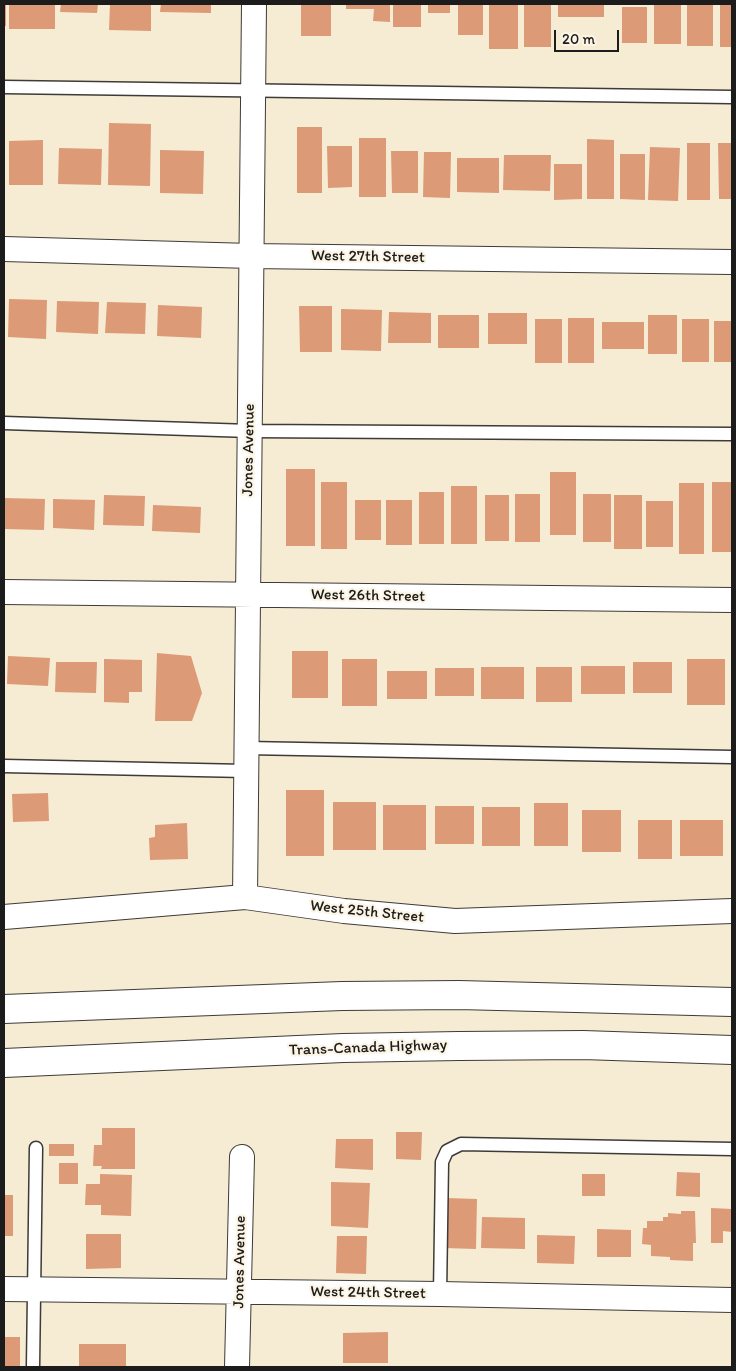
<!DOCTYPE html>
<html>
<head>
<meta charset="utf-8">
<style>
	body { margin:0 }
	#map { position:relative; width:736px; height:1371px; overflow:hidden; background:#f6ebd3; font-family:Itim,sans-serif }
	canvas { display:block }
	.frame { position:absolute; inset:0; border:5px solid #1c1c1c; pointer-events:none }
	.scale { position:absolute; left:554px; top:30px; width:65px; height:22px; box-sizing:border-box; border:2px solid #1c1c1c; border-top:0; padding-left:6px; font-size:15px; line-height:18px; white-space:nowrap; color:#1c1c1c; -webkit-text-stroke:4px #fcf5e5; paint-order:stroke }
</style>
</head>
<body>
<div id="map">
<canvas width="736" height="1371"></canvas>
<div class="frame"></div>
<div class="scale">20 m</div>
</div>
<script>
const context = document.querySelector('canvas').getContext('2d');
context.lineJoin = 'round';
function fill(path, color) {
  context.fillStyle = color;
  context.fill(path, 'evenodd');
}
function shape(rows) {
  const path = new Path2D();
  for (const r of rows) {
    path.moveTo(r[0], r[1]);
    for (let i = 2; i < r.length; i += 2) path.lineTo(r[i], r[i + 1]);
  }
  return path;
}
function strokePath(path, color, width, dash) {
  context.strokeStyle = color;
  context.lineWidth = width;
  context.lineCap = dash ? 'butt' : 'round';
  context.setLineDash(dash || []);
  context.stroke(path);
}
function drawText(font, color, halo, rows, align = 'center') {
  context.font = font + ' Itim,sans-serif';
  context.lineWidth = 4.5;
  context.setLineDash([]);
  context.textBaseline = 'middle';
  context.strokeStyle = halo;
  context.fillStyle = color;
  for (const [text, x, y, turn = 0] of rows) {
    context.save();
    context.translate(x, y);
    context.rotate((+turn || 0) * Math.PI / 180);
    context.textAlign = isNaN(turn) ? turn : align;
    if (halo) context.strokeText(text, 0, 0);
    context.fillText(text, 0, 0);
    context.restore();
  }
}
const building = shape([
	[4,4,6,4,6,26,4,26],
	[9,4,55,4,55,29,9,29],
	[61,4,98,4,97,13,60,12],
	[110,4,151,4,151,31,109,30],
	[161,4,211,4,211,13,160,12],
	[301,4,331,4,331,36,301,36],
	[346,4,390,4,390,22,373,21,374,9,346,9],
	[393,4,421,4,421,27,393,27],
	[428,4,450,4,450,13,428,13],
	[458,4,483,4,483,35,458,35],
	[489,4,518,4,518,49,489,49],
	[524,4,551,4,551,47,524,47],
	[558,4,604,4,604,17,558,17],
	[654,4,681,4,681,44,654,44],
	[687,4,713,4,713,46,687,46],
	[720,4,732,4,732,47,720,47],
	[622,7,647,7,647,43,622,43],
	[109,123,151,124,150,186,108,185],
	[297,127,322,127,322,193,297,193],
	[359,138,386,138,386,197,359,197],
	[587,139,614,140,614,199,587,199],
	[43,140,43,185,9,185,9,141],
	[687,143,710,143,710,200,687,200],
	[718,143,732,143,732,199,719,199],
	[327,146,352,146,352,187,328,188],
	[650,147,680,148,678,201,648,200],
	[59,148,102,149,101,185,58,184],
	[160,150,204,151,203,194,160,193],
	[391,151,418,151,418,193,392,193],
	[424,152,451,152,450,198,423,197],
	[620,154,645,154,645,200,620,199],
	[504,155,551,155,550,191,503,190],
	[457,158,499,158,499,193,457,192],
	[554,164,582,164,582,199,554,200],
	[9,299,47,300,46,339,8,337],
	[57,301,99,302,98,334,56,332],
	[107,302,146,303,145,334,105,333],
	[158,305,202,307,201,338,157,336],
	[299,306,332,306,332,352,300,352],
	[341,309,382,310,381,351,341,350],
	[389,312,431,313,431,343,388,343],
	[488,313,527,313,527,344,488,344],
	[438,315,479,315,479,348,438,348],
	[648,315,677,315,677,354,648,354],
	[568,318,594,318,594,363,568,363],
	[535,319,562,319,562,363,535,363],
	[682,319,709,319,709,362,682,362],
	[714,321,732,321,732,362,714,362],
	[602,322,644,322,644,349,602,349],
	[286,469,315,469,315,546,286,546],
	[550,472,576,472,576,535,550,535],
	[321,482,347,482,347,549,321,549],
	[712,482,732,482,732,552,712,552],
	[679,483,704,483,704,554,679,554],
	[451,486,477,486,477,544,451,544],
	[419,492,444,492,444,544,419,544],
	[515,494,540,494,540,542,515,542],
	[583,494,611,494,611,542,583,542],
	[104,495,145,496,144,526,103,525],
	[485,495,509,495,509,541,485,541],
	[614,495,642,495,642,549,614,549],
	[4,498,45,499,44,530,4,529],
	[53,499,95,500,94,530,53,528],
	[355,500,381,500,381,540,355,540],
	[386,500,412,500,412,545,386,545],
	[646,501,673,501,673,547,646,547],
	[153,505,201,507,200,533,152,531],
	[292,651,328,651,328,698,292,698],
	[157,653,191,656,202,693,192,721,155,721],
	[8,656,50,658,48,686,7,684],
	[104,659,142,660,142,692,129,692,129,703,104,702],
	[342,659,377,659,377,706,342,706],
	[687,659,725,659,725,705,687,705],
	[56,662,97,662,96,693,55,692],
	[633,662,672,662,672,693,633,693],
	[581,666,625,666,625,694,581,694],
	[481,667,524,667,524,699,481,699],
	[536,667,572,667,572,702,536,702],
	[435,668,474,668,474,696,435,696],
	[387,671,427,671,427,699,387,699],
	[286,790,324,790,324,856,286,856],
	[48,793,49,821,13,822,12,794],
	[333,802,376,802,376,850,333,850],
	[534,803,568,803,568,846,534,846],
	[383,805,426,805,426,850,383,850],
	[435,806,474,806,474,844,435,844],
	[482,807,520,807,520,846,482,846],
	[582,810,621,810,621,852,582,852],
	[638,820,672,820,672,859,638,859],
	[680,820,723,820,723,856,680,856],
	[187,823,188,859,150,860,149,838,155,837,155,825],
	[102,1128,135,1128,135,1169,101,1169,102,1166,93,1166,94,1145,102,1145],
	[396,1132,422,1132,421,1160,396,1159],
	[336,1139,373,1139,373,1170,335,1168],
	[49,1144,74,1144,74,1156,49,1156],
	[59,1163,78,1163,78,1184,59,1184],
	[677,1172,700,1173,700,1197,676,1196],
	[100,1174,132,1175,131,1216,101,1215,101,1205,85,1205,86,1184,100,1184],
	[582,1174,605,1174,605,1196,582,1196],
	[331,1182,370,1183,368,1228,331,1226],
	[4,1195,13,1195,13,1236,4,1236],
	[446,1198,477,1199,476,1249,445,1248],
	[711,1208,732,1209,732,1232,723,1231,723,1243,711,1243],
	[681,1211,695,1211,696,1243,693,1243,693,1261,670,1260,670,1257,651,1256,651,1245,642,1244,643,1228,647,1228,647,1221,663,1221,663,1217,668,1217,668,1213,681,1214],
	[482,1217,525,1218,525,1249,481,1248],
	[597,1229,631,1230,631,1257,597,1257],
	[86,1234,121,1234,121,1268,86,1269],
	[537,1235,575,1236,574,1264,537,1263],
	[337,1236,367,1236,366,1274,336,1273],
	[388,1332,388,1363,343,1363,343,1333],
	[4,1337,20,1337,20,1367,4,1367],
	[79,1344,126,1344,126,1367,79,1367]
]);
const service = shape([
	[4,87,732,97],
	[4,423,250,431,732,434],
	[246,748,732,757],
	[4,766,246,771],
	[440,1294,442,1162,447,1151,461,1144,732,1149],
	[33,1367,36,1148]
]);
const minor = shape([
	[4,249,251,256,732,262],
	[4,592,732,600],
	[245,897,254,4],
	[4,917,245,897,344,911,455,921,732,911],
	[4,1289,440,1294,732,1300],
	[237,1367,242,1157]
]);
const motorway = shape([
	[4,1009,342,996,459,995,732,1002],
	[4,1063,343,1048,459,1046,583,1045,732,1050]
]);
const streetNames = [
	["West 27th Street",368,257,1],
	["Jones Avenue",249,450,-89],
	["West 26th Street",368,596,1],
	["West 25th Street",367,912,6],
	["Trans-Canada Highway",368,1048,-2],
	["Jones Avenue",240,1262,-89],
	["West 24th Street",368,1293,1]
];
fill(building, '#dc9a77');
strokePath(service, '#3d3b37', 15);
strokePath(minor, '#3d3b37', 26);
strokePath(motorway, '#3d3b37', 30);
strokePath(service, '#fff', 12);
strokePath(minor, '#fff', 24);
strokePath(motorway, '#fff', 28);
drawText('16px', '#1c1c1c', '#fcf5e5', streetNames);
</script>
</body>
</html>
